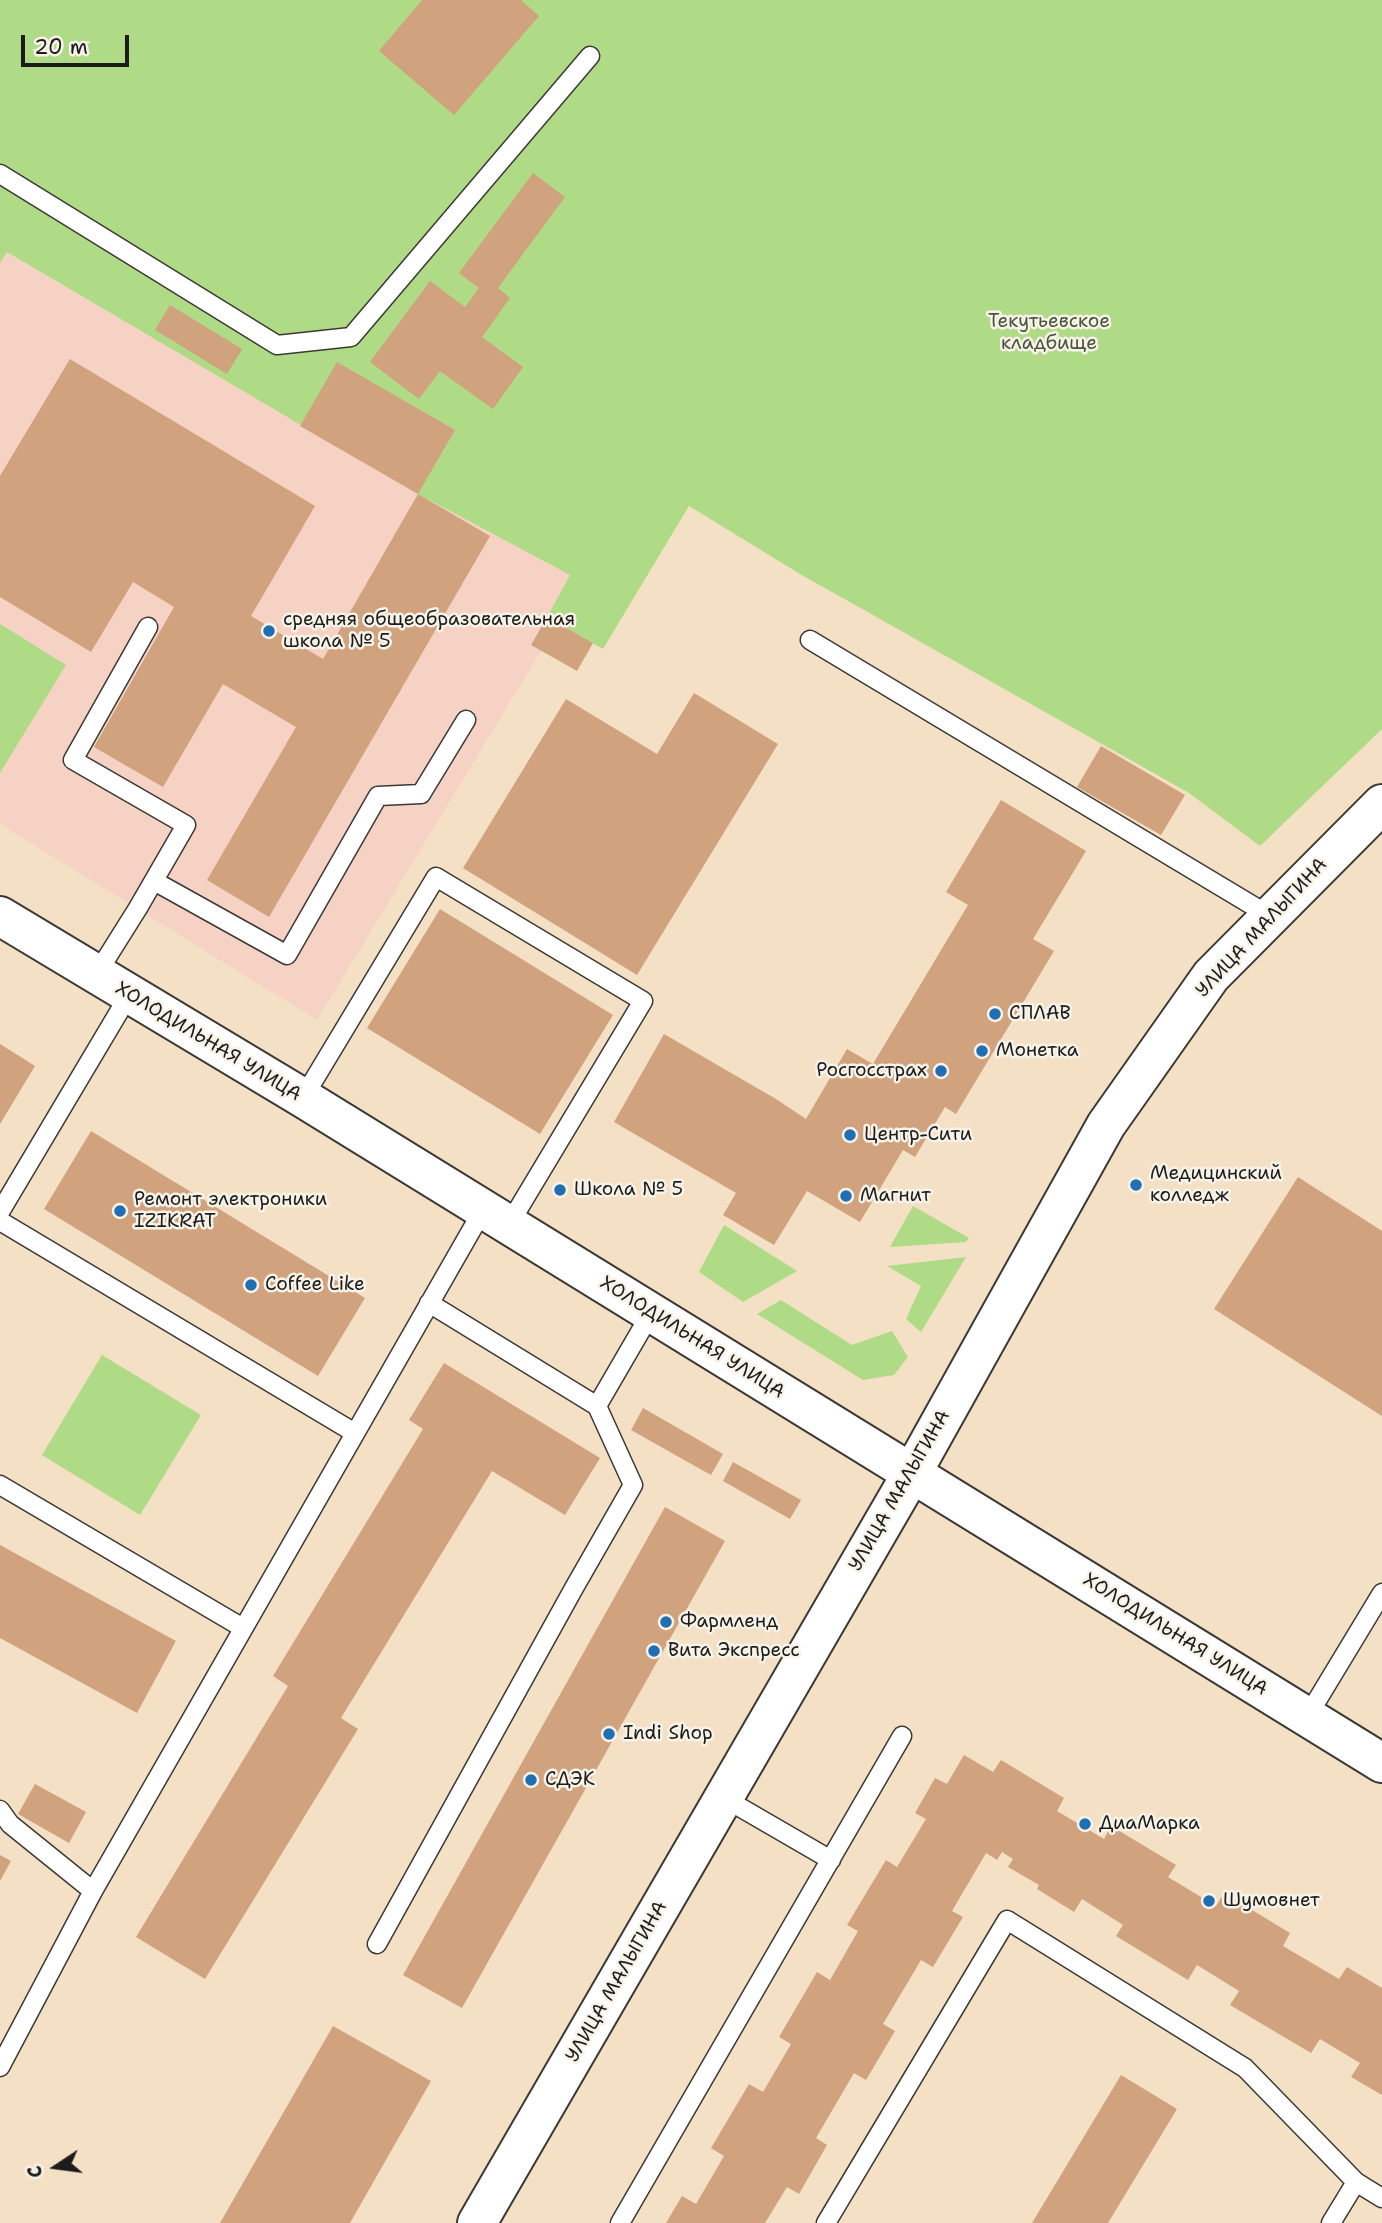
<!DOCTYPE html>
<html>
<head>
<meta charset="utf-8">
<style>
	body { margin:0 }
	#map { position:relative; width:1382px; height:2223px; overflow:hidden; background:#f4e0c4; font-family:"Shantell Sans",sans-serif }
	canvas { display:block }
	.north { position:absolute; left:21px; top:2132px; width:70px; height:70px; -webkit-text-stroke:5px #f7f3e8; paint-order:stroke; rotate:257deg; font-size:19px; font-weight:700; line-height:28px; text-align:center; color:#1c1c1c }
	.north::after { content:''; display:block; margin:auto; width:24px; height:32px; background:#1c1c1c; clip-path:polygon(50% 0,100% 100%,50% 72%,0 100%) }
	.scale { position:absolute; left:21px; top:35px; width:108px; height:32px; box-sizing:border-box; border:4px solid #1c1c1c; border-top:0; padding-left:9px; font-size:21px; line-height:24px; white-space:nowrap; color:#1c1c1c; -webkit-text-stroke:5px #f7f3e8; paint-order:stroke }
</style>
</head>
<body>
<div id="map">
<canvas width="1382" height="2223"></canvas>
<div class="north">С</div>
<div class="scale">20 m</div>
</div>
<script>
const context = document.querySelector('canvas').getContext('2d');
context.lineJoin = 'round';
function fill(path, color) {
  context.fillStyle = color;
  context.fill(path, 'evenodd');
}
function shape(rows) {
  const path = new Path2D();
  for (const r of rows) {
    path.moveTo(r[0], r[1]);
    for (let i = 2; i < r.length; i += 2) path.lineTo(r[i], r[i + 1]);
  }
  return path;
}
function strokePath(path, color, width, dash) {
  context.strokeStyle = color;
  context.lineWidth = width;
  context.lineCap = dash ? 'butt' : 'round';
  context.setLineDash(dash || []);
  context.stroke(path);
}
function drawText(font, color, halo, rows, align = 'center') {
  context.font = font + ' "Shantell Sans",sans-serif';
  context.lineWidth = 5;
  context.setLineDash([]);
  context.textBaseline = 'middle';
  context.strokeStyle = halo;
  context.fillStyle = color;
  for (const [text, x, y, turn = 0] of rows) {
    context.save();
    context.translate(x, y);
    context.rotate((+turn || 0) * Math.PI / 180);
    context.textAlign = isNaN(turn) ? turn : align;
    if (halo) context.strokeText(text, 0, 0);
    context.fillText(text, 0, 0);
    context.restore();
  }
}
const built = shape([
	[7,252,418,494,570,575,531,645,541,651,317,1020,0,824,0,263]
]);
const green = shape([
	[0,0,1382,0,1382,729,1260,846,1189,793,800,574,689,506,603,649,547,617,570,575,418,494,7,252,0,263],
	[0,624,66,665,0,773],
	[913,1206,969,1238,966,1242,890,1247],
	[724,1225,797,1271,743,1302,699,1272],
	[966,1257,921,1332,906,1319,921,1286,887,1266],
	[781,1300,852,1345,892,1331,908,1357,894,1375,863,1380,757,1314],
	[102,1355,201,1415,140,1515,42,1455]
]);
const building = shape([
	[422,0,521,0,539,16,454,115,379,51],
	[533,173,565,197,498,288,510,298,482,337,523,367,493,409,440,371,419,399,370,362,430,281,465,307,479,288,459,273],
	[170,305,242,349,227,374,155,330],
	[70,359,315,506,251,616,323,659,418,494,300,426,337,362,455,430,418,494,490,536,269,917,207,880,296,727,223,684,163,787,94,747,174,607,133,582,91,652,0,597,0,476],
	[547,617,593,643,577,671,531,645],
	[694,693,778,744,637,975,463,868,566,699,657,754],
	[1101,746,1185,795,1161,835,1077,787],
	[1001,800,1086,851,1033,939,1054,951,956,1114,945,1107,915,1157,903,1150,860,1222,807,1191,774,1245,723,1215,736,1193,614,1122,664,1034,776,1099,806,1119,847,1049,873,1064,968,905,946,892],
	[440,909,613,1015,540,1134,367,1028],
	[0,1044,35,1066,0,1124],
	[91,1131,365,1298,318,1376,44,1209],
	[1298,1177,1382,1231,1382,1416,1214,1309],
	[444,1363,600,1458,565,1515,492,1471,341,1718,358,1729,205,1979,136,1937,288,1686,273,1676,423,1429,409,1420],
	[643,1408,723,1454,711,1475,631,1430],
	[733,1462,801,1500,790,1519,723,1481],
	[665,1507,725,1541,462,2008,403,1975],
	[0,1545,176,1641,137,1713,0,1638],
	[964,1755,993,1772,1001,1760,1064,1798,1057,1811,1104,1839,1111,1826,1176,1865,1168,1877,1216,1906,1224,1893,1290,1933,1283,1946,1339,1979,1347,1967,1382,1988,1382,2095,1351,2077,1360,2063,1320,2039,1311,2053,1230,2005,1239,1991,1197,1965,1188,1980,1116,1936,1123,1925,1082,1899,1074,1912,1037,1889,1039,1885,1008,1867,1013,1859,1002,1852,997,1860,986,1853,952,1911,963,1917,933,1967,921,1960,883,2024,895,2031,866,2080,854,2073,816,2138,827,2145,799,2194,787,2187,765,2223,666,2223,682,2196,696,2204,724,2156,711,2148,749,2084,763,2092,791,2044,779,2037,817,1972,830,1980,858,1931,847,1925,886,1860,897,1867,926,1819,915,1813,935,1778,947,1784],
	[35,1784,86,1812,69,1843,18,1814],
	[0,1855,11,1861,0,1881],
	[333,2026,431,2081,350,2223,220,2223],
	[1121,2075,1177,2109,1108,2223,1032,2223]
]);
const lane = shape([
	[0,174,277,345,351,337,590,56],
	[810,640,1270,916],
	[154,881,287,955,378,796,421,794,466,720],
	[96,975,138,908,186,825,73,760,148,627],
	[303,1098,436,877,643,1001,508,1226],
	[0,1212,129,995],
	[0,1221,355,1433],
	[597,1406,651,1313],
	[0,1485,243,1628],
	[1307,1717,1382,1593],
	[724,1798,831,1860],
	[0,1810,10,1824,93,1891],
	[377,1944,574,1588,633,1485,597,1406,429,1303],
	[0,2067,93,1891,483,1210],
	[620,2223,902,1736],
	[826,2223,1007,1920,1245,2068,1356,2182,1382,2198],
	[1331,2223,1356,2182]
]);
const secondary = shape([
	[0,916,303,1098,1382,1763],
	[477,2223,912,1473,1106,1125,1211,976,1382,804]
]);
const markers = [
	[269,631,7,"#1f6fb2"],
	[995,1014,7,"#1f6fb2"],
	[982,1051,7,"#1f6fb2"],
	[941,1071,7,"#1f6fb2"],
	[850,1135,7,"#1f6fb2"],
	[1136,1185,7,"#1f6fb2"],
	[560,1190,7,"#1f6fb2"],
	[846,1196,7,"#1f6fb2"],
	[120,1211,7,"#1f6fb2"],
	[251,1285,7,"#1f6fb2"],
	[666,1622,7,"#1f6fb2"],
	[654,1651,7,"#1f6fb2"],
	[609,1734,7,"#1f6fb2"],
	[531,1780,7,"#1f6fb2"],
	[1085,1824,7,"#1f6fb2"],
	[1209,1901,7,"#1f6fb2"]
];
const parkNames = [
	["Текутьевское",1049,322],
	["кладбище",1049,344]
];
const poiNames = [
	["средняя общеобразовательная",283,620],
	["школа № 5",283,642],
	["СПЛАВ",1009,1014],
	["Монетка",996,1051],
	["Росгосстрах",927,1071,"right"],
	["Центр-Сити",864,1135],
	["Медицинский",1150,1174],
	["колледж",1150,1196],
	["Школа № 5",574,1190],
	["Магнит",860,1196],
	["Ремонт электроники",134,1200],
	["IZIKRAT",134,1222],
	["Coffee Like",265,1285],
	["Фармленд",680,1622],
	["Вита Экспресс",668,1651],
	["Indi Shop",623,1734],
	["СДЭК",545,1780],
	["ДиаМарка",1099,1824],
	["Шумовнет",1223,1901]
];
const streetNames = [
	["УЛИЦА МАЛЫГИНА",1262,928,-47],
	["ХОЛОДИЛЬНАЯ УЛИЦА",208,1042,31],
	["ХОЛОДИЛЬНАЯ УЛИЦА",692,1338,32],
	["УЛИЦА МАЛЫГИНА",900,1491,-60],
	["ХОЛОДИЛЬНАЯ УЛИЦА",1175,1635,32],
	["УЛИЦА МАЛЫГИНА",617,1982,-60]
];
fill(built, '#f6d2c4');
fill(green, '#b0db86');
fill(building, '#d1a27e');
strokePath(lane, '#3c3935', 21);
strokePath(secondary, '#3c3935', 42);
strokePath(lane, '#fff', 18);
strokePath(secondary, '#fff', 38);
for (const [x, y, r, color] of markers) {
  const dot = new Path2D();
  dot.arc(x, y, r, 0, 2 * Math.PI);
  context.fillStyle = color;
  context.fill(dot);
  strokePath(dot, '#f7f3e8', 2.5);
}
drawText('19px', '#48553c', '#f7f3e8', parkNames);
drawText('19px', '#1c1c1c', '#f7f3e8', poiNames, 'left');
drawText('19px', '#1c1c1c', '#f7f3e8', streetNames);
</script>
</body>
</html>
